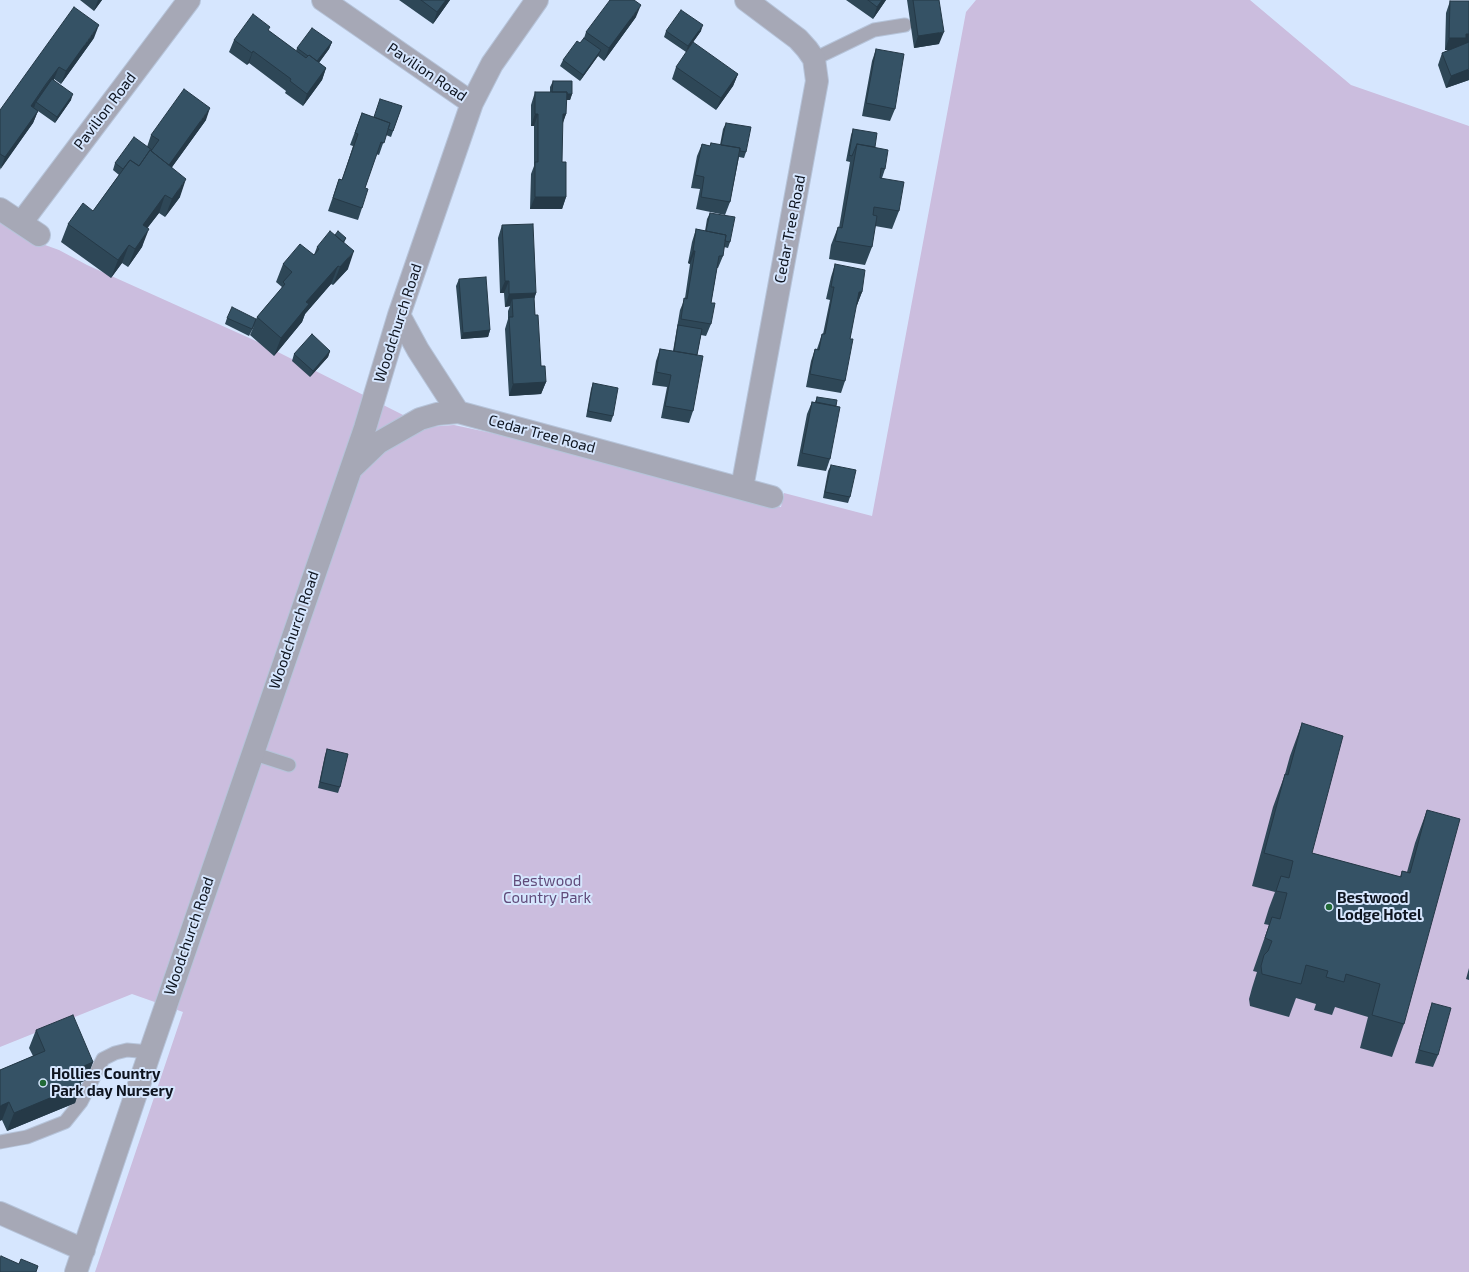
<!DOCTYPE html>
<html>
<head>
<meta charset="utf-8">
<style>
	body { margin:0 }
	canvas { display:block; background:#d6e6fe }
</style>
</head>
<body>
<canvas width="1469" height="1272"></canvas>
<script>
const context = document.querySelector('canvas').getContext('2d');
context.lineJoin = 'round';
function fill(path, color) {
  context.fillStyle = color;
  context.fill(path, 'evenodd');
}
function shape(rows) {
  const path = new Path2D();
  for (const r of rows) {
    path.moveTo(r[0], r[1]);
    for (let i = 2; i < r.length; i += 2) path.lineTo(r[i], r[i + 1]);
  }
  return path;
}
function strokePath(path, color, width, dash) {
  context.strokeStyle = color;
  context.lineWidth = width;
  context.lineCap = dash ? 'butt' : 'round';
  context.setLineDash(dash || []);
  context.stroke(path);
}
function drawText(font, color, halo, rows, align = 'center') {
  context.font = font + ' "Exo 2",sans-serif';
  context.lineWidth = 4;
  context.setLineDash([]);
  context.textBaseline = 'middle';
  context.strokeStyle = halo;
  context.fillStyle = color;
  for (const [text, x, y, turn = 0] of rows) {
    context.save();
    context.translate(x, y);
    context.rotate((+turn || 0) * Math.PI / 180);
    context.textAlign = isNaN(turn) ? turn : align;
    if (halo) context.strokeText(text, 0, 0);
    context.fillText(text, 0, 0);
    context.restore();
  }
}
const green = shape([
	[976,0,1250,0,1351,85,1469,126,1469,1272,95,1272,183,1012,132,994,0,1047,0,219,34,241,59,250,87,265,256,341,427,427,454,425,496,434,781,507,784,493,872,516,966,12]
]);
const service = shape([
	[814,59,874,30,905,25],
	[252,753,289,765],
	[0,1142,27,1137,65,1122,81,1102,103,1059,115,1053,127,1050,150,1052]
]);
const minor = shape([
	[323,0,472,103],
	[0,209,39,235],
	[21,223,189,0],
	[399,315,418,350,458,412,772,497],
	[352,468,378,443,420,419,437,414,458,412],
	[742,488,817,81,814,59,807,49,798,39,746,0],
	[0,1213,84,1250],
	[76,1272,150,1052,365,428,399,315,472,103,492,64,537,0]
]);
const wall = shape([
	[80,0,102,0,94,11],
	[399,0,450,0,433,24],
	[846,0,886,0,873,19],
	[907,0,939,0,939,44,914,48],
	[1450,1,1469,80,1446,88,1438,65,1442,53,1449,50,1445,50,1446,13],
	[636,17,604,61,598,56,580,81,560,66,563,60,580,43,584,38,586,32],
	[269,31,296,51,297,48,332,42,329,49,319,63,326,68,322,80,303,106,285,93,286,91,249,63,247,65,229,52,234,40],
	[666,31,701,31,686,52,664,37],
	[94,38,61,84,54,79,54,80,71,100,55,123,38,111,33,123,0,169,0,110],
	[876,49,895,109,890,121,862,116,872,61],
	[676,67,738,74,733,86,716,110,672,79],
	[553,81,572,94,570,100,566,100,566,114,562,124,562,162,566,197,562,209,530,209,531,174,534,166,534,126,531,126,531,105,535,92,550,92,550,87],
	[402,106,391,137,386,135,379,155,376,154,365,188,362,208,358,220,328,211,339,179,342,180,353,146,350,145,362,113,373,117],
	[206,120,172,167,180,197,165,217,159,213,147,228,142,247,128,267,122,263,111,278,61,242,68,224,93,211,119,175,113,170,115,163,147,147,151,135],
	[726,123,746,152,744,158,739,157,730,202,725,215,696,209,700,189,691,188,697,156,702,144,710,146,711,143,720,145,723,129],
	[853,129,875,147,885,169,882,178,899,211,892,229,875,226,872,247,865,265,829,259,831,245,838,227,839,228,850,162,846,161,851,135],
	[710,213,730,242,728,248,724,247,723,256,718,268,717,268,711,303,711,324,706,336,701,335,697,355,693,411,689,423,661,418,667,387,652,385,656,361,660,349,673,351,680,310,685,298,690,264,688,263,692,242,696,229,705,231,707,219],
	[502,225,536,293,534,299,535,315,541,366,546,382,541,394,509,396,505,329,508,319,508,311,510,306,505,307,504,293,500,293,498,238],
	[335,235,346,238,344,243,348,269,333,285,331,284,305,314,302,322,274,356,250,335,254,326,249,336,225,324,227,318,256,319,257,317,281,289,282,287,276,282,283,264,314,255,317,247],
	[835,264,862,292,857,305,856,304,850,339,845,381,841,393,806,387,811,361,815,349,817,349,822,334,823,334,830,300,826,299,831,277],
	[459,279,490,330,488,337,461,339,456,286],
	[330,351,328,357,310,377,292,361,294,354],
	[593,383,613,416,611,422,586,417,591,389],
	[817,397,836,406,830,459,826,471,797,466,807,414,812,402,815,402],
	[831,465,850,497,848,503,823,498,828,471],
	[1302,723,1312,853,1400,877,1402,871,1407,872,1415,843,1427,810,1404,1024,1392,1057,1360,1048,1368,1017,1335,1007,1332,1015,1314,1010,1316,1004,1296,998,1289,1017,1250,1006,1249,999,1252,988,1257,972,1253,971,1269,925,1264,924,1269,908,1275,892,1252,886,1273,807,1285,774,1290,756],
	[327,749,340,787,338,793,318,788,325,755],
	[1469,968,1469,980,1466,979],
	[1432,1003,1438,1055,1433,1067,1415,1063,1428,1015],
	[36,1030,93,1062,86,1080,80,1083,75,1103,7,1131,2,1120,0,1070,33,1056,29,1048]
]);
const shadedWall = shape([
	[98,0,102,0,94,11],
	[446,0,450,0,433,24,437,12],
	[882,0,886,0,873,19,877,7],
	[641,5,636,17,604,61,609,48],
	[99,25,94,38,61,84,66,71],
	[703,25,701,31,686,52,688,46],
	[944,32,939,44,914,48,918,36],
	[1466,34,1469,34,1469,46,1461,50,1445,50,1449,38],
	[332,42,329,49,314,69,317,62],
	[601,50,598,56,580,81,583,75],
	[253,51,249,63,247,65,252,53],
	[59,67,54,79,37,103,36,102,34,108,31,106],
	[326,68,322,80,303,106,307,94],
	[1469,69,1469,80,1446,88,1451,76],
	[738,74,733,86,716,110,721,98],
	[73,94,71,100,55,123,57,117],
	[552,94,572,94,570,100,550,100],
	[210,108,206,120,162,181,166,169],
	[38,111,33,123,0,170,5,157],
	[535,114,538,114,534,126,531,126],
	[563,114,566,114,562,126],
	[186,179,180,197,165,217,172,199],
	[165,195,159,213,136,243,143,225],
	[535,197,566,197,562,209,530,209],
	[149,229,142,247,128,267,135,249],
	[129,245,122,263,111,278,118,260],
	[354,251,348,269,333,285,340,267],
	[693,251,695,251,690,264,688,263],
	[338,266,331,284,305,314,302,322,274,356,281,338,306,302],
	[505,281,509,281,504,293,500,293],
	[859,292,862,292,857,305,854,304],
	[536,293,532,305,512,299,510,306,505,307,509,294],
	[490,330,488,337,461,339,463,333],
	[330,351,328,357,310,377,313,371],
	[546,382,541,394,509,396,513,384],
	[93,1062,86,1080,68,1088,75,1070],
	[81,1085,75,1103,7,1131,14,1113],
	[9,1102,2,1120,0,1121,0,1106]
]);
const building = shape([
	[421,0,446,0,437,12,421,0],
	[610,0,634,0,641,5,609,48,586,32,610,0],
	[868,0,882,0,877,7,868,0],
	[913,0,939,0,944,32,918,36,913,0],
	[1450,1,1469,1,1469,34,1466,34,1466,38,1449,38,1450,1],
	[74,7,99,25,66,71,59,67,46,84,31,106,38,111,5,157,0,154,0,110,74,7],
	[681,10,703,25,688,46,666,31,681,10],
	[253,14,270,27,268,30,306,58,309,55,326,68,307,94,290,81,291,79,253,51,252,53,234,40,253,14],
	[312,28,332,42,317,61,309,55,308,56,297,48,312,28],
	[584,38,601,50,583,75,563,60,577,41,580,43,584,38],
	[693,42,738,74,721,98,676,67,693,42],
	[1469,42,1469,69,1451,76,1442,53,1469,42],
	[876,49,904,54,895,109,866,103,876,49],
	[52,79,73,94,57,117,36,102,52,79],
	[553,81,572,81,572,94,567,94,567,92,552,92,553,81],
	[184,89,210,108,169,165,151,151,159,140,151,135,184,89],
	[535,92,567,92,566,114,563,114,562,162,566,162,566,197,535,197,535,162,538,162,538,114,535,114,535,92],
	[380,99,402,106,393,131,388,129,390,123,374,117,380,99],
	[362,113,390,123,384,143,381,142,365,188,368,189,362,208,333,198,339,179,342,180,358,134,355,133,362,113],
	[726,123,751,127,746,152,740,151,740,148,721,145,726,123],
	[853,129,877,133,875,147,857,144,852,156,849,155,853,129],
	[134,137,152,150,151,151,150,150,139,166,130,160,123,169,115,163,134,137],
	[711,143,740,148,730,202,701,197,704,177,695,175,702,144,710,146,711,143],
	[857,144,888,150,885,169,881,168,880,178,904,182,899,211,874,207,873,215,877,216,872,247,835,241,838,227,842,228,857,144],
	[150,150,186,179,172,199,165,195,143,225,149,229,135,249,129,245,118,260,68,224,83,203,93,211,130,160,139,166,150,150],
	[710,213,735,217,730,242,725,241,726,235,706,231,710,213],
	[533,224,536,293,509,294,509,281,505,281,502,225,533,224],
	[696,229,726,235,723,256,719,256,711,303,715,303,711,324,681,319,684,298,687,299,695,251,693,251,696,229],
	[330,231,354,251,340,267,338,266,306,302,309,304,281,338,257,317,285,284,283,282,292,272,283,264,300,244,314,255,319,249,317,247,330,231],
	[338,231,346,238,343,242,335,235,338,231],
	[835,264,865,270,862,292,859,292,850,339,853,339,845,381,810,374,815,349,819,350,822,334,825,334,834,287,831,287,835,264],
	[486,277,490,330,463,333,459,279,486,277],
	[534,297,535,315,538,315,541,366,545,366,546,382,513,384,509,317,513,317,512,299,534,297],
	[232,307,256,319,252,329,227,318,232,307],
	[678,325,702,329,697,355,674,351,678,325],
	[312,334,330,351,313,371,294,354,312,334],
	[660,349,703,356,693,411,665,406,671,375,656,372,660,349],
	[593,383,618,388,613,416,588,411,593,383],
	[817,397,837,400,836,406,816,402,817,397],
	[812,402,840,407,830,459,802,453,812,402],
	[831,465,856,470,850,497,825,492,831,465],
	[1302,723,1343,736,1312,853,1401,877,1402,871,1410,873,1427,810,1460,819,1404,1024,1372,1015,1380,984,1346,974,1344,982,1326,977,1328,971,1306,965,1301,984,1262,974,1261,966,1264,955,1268,951,1272,941,1265,938,1272,917,1280,919,1287,893,1276,891,1281,876,1289,878,1293,861,1264,853,1285,774,1288,775,1302,723],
	[327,749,348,754,340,787,320,782,327,749],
	[1432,1003,1451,1008,1438,1055,1419,1050,1432,1003],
	[73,1015,93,1062,75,1070,81,1085,14,1113,9,1102,0,1106,0,1070,45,1051,36,1030,73,1015],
	[1,1256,19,1264,21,1259,38,1266,36,1272,0,1272,0,1258,1,1256]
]);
const markers = [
	[1329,907,4,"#226a37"],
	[43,1083,4,"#226a37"]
];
const streetNames = [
	["Pavilion Road",427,72,34],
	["Pavilion Road",105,111,-53],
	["Cedar Tree Road",790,229,-79],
	["Woodchurch Road",398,323,-72],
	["Cedar Tree Road",542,434,15],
	["Woodchurch Road",294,630,-71],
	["Woodchurch Road",189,936,-71]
];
const parkNames = [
	["Bestwood",547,881],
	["Country Park",547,898]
];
const poiNames = [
	["Bestwood",1337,898],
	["Lodge Hotel",1337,915],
	["Hollies Country",51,1074],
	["Park day Nursery",51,1091]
];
fill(green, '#cbbdde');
strokePath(service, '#b6c4da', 15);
strokePath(minor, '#b6c4da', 24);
strokePath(service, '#a6a8b6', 13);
strokePath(minor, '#a6a8b6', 22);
fill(wall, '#2e4757');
fill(shadedWall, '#253947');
fill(building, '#355265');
strokePath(building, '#253947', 1);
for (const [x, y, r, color] of markers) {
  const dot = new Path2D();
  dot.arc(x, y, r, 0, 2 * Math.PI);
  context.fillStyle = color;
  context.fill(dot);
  strokePath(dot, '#d6e6fe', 1.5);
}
drawText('15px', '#0e141f', '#d6e6fe', streetNames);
drawText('15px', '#604b7a', '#d6e6fe', parkNames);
drawText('bold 15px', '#0e141f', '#d6e6fe', poiNames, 'left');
</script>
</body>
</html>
